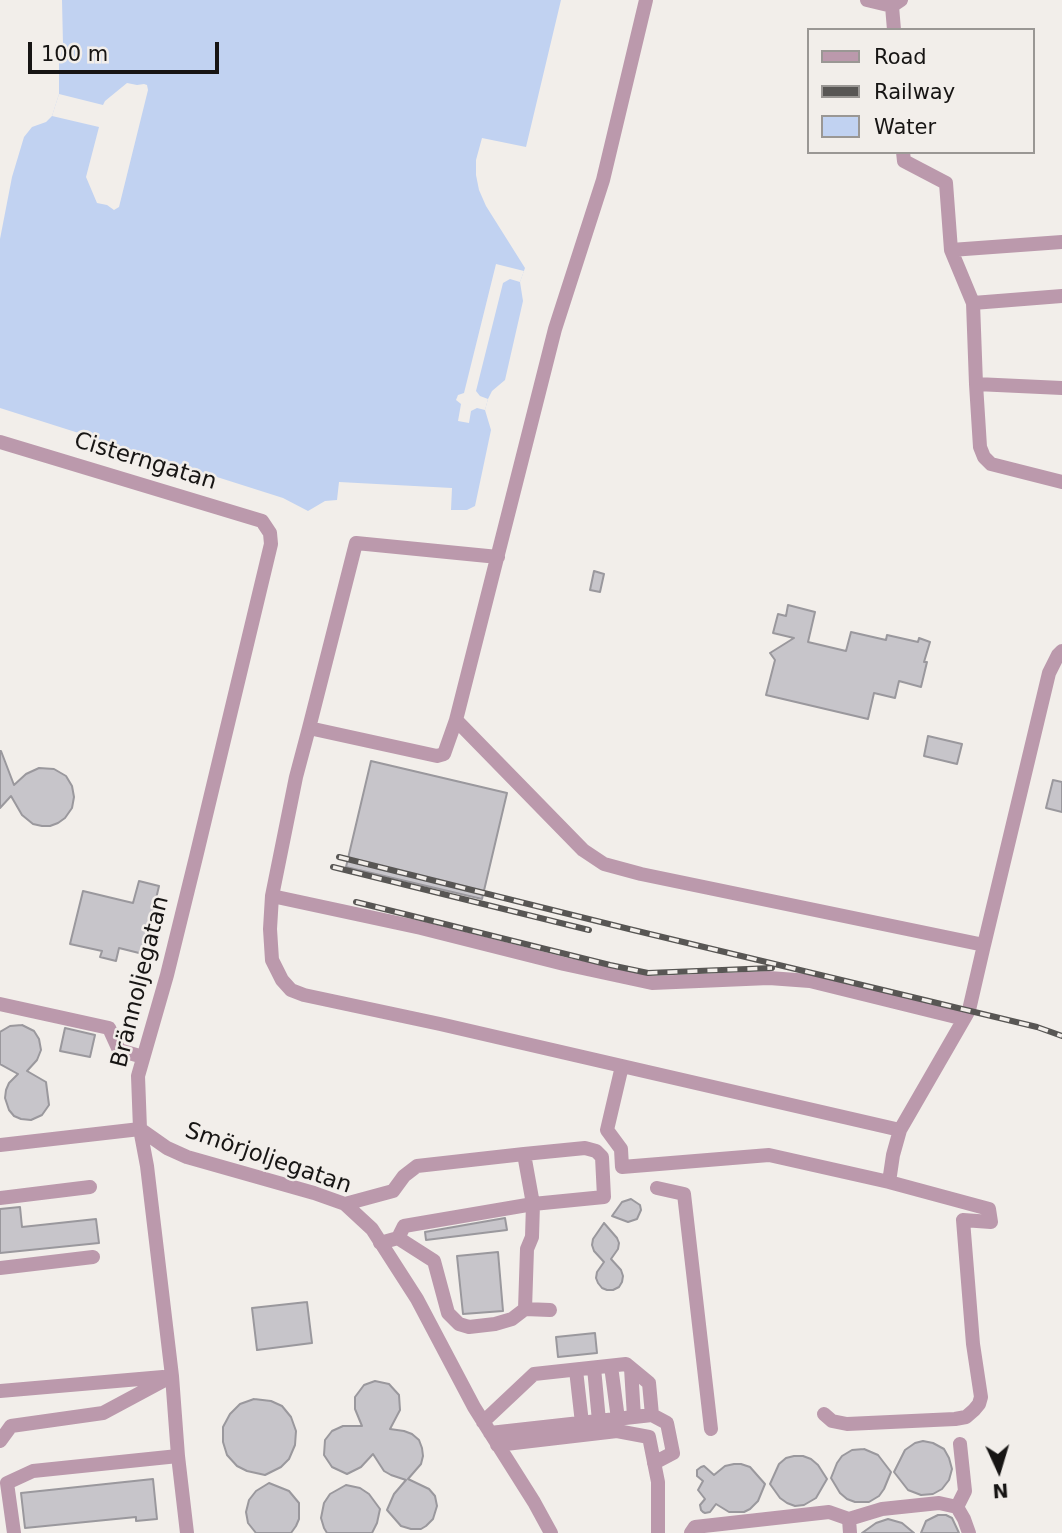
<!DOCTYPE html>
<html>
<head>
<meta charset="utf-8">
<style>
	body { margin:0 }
	#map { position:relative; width:1062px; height:1533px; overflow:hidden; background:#f2eeea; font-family:"DejaVu Sans",sans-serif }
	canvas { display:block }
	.legend { position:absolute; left:807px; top:28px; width:228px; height:126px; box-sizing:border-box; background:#f2eeea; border:2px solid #9a9794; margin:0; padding:9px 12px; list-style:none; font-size:21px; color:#171514 }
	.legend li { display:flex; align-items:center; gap:14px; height:35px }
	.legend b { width:35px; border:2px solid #9a9794 }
	.north { position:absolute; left:964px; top:1435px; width:70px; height:70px; -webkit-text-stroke:5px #f2eeea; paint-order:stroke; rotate:176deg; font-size:19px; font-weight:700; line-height:28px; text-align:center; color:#171514 }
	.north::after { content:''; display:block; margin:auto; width:24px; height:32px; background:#171514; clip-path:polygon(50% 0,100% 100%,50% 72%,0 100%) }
	.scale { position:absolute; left:28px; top:42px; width:191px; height:32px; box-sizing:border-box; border:4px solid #171514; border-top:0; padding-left:9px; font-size:21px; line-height:24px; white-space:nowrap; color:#171514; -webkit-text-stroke:5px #f2eeea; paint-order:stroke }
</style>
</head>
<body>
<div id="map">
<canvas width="1062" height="1533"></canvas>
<ul class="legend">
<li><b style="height:9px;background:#bb99ac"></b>Road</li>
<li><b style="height:9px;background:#585654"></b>Railway</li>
<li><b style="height:19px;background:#c1d2f1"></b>Water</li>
</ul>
<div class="north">N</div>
<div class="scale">100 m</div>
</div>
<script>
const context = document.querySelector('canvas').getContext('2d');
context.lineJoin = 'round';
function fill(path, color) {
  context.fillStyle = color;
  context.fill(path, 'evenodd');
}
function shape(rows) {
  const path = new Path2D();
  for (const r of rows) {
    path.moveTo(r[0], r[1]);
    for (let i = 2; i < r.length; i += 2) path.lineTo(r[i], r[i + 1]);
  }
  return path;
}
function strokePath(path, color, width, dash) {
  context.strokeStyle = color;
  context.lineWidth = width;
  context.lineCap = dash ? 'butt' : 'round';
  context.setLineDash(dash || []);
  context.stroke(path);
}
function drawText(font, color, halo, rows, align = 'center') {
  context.font = font + ' "DejaVu Sans",sans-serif';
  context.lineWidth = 5;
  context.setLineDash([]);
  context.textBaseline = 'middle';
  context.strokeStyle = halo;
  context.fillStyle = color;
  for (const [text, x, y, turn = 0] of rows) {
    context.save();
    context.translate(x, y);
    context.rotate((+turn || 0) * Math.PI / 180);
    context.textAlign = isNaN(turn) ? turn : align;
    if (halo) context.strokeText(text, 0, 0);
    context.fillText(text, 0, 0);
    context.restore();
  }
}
const water = shape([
	[62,0,561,0,526,147,482,138,476,160,476,175,479,190,486,206,525,268,520,282,523,301,505,380,492,391,488,399,485,410,491,430,475,506,467,510,451,510,452,488,339,482,337,500,325,501,308,511,283,498,0,408,0,239,12,177,24,137,32,127,46,122,52,116,59,94,59,62,63,45]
]);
const pier = shape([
	[127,83,137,85,144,84,147,85,148,90,119,207,114,210,107,205,97,203,86,177,99,127,52,116,59,94,103,105,105,101],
	[496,264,524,271,520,282,510,279,503,283,476,391,480,396,488,399,485,410,477,408,471,411,469,423,458,421,461,404,456,400,458,395,464,393]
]);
const building = shape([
	[594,571,604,574,600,592,590,590,594,571],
	[788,605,815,612,808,642,846,651,851,632,886,640,887,635,918,642,919,638,930,642,924,662,927,662,921,687,899,681,895,698,874,693,868,719,766,695,775,660,770,653,794,638,773,633,778,614,786,616,788,605],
	[928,736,962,744,957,764,924,756,928,736],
	[0,751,1,751,14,785,26,774,39,768,54,769,66,776,72,786,74,797,72,808,65,818,58,823,50,826,42,826,33,824,22,815,11,796,0,808,0,751],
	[371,761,507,793,482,899,346,867,371,761],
	[1053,780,1062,782,1062,812,1046,808,1053,780],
	[139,881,159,886,143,954,119,948,116,961,100,957,102,951,70,944,83,891,133,903,139,881],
	[22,1025,34,1031,39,1039,41,1050,37,1060,27,1071,46,1082,49,1105,42,1115,31,1120,21,1119,14,1116,9,1110,5,1098,6,1090,9,1083,18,1074,0,1064,0,1032,10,1026,22,1025],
	[65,1028,95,1035,90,1057,60,1051,65,1028],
	[631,1199,640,1205,641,1210,637,1219,628,1222,612,1216,622,1202,631,1199],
	[20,1207,22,1227,96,1219,99,1243,0,1253,0,1209,20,1207],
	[505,1218,507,1230,426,1240,425,1232,505,1218],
	[604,1223,617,1238,619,1243,618,1249,611,1259,621,1270,623,1276,622,1282,619,1287,613,1290,607,1290,602,1288,598,1283,596,1278,597,1272,604,1262,594,1251,592,1245,593,1239,604,1223],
	[498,1252,503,1311,463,1314,457,1256,498,1252],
	[307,1302,312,1343,257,1350,252,1308,307,1302],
	[595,1333,597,1353,558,1357,556,1337,595,1333],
	[375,1381,389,1384,399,1395,400,1410,390,1429,404,1431,412,1434,419,1440,422,1448,423,1456,421,1464,408,1479,429,1489,435,1496,437,1506,433,1519,426,1526,421,1529,411,1529,401,1526,387,1510,394,1494,406,1480,391,1475,384,1471,373,1454,361,1467,347,1474,332,1467,324,1455,325,1440,332,1431,343,1426,362,1426,355,1409,355,1397,364,1385,375,1381],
	[254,1399,271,1401,282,1406,291,1417,296,1431,295,1445,289,1459,281,1467,265,1475,247,1471,237,1466,227,1455,223,1442,223,1427,230,1414,240,1404,254,1399],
	[923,1441,933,1443,944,1449,949,1458,952,1469,949,1480,942,1489,933,1494,921,1495,908,1490,894,1472,905,1450,915,1443,923,1441],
	[864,1449,878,1455,891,1472,884,1489,879,1496,869,1502,855,1502,847,1499,840,1493,831,1478,837,1463,842,1456,852,1450,864,1449],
	[794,1456,803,1456,811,1459,818,1465,827,1479,816,1498,804,1505,795,1506,787,1503,780,1498,770,1484,779,1464,786,1458,794,1456],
	[734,1464,741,1464,750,1467,765,1484,758,1501,750,1509,744,1512,729,1512,716,1504,710,1512,705,1513,703,1512,701,1510,700,1505,705,1499,698,1490,703,1481,697,1476,697,1470,701,1467,704,1466,714,1475,725,1466,734,1464],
	[153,1479,157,1519,136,1521,136,1517,25,1528,21,1493,153,1479],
	[269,1483,289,1491,299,1503,299,1519,296,1526,291,1533,256,1533,248,1523,246,1512,249,1500,256,1491,269,1483],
	[346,1485,360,1488,369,1494,380,1509,377,1523,372,1533,327,1533,324,1528,321,1518,324,1503,330,1494,346,1485],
	[938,1515,946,1515,952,1518,959,1533,921,1533,926,1521,938,1515],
	[888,1519,902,1523,914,1533,862,1533,876,1523,888,1519]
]);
const minor = shape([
	[646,0,603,180,555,329,456,720,583,850,604,864,641,874,984,945,1049,673,1058,655,1062,651],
	[867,0,892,6],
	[894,30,892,6,901,0],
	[903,152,904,161,946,183,951,250,1062,242],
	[951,250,973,303,976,384],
	[973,303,1062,296],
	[1062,388,976,384,980,447,984,457,991,464,1062,482],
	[0,442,262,521,270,533,271,544,196,857,167,975,138,1076,140,1129,147,1166,172,1376,178,1456,187,1533],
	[456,720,444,754,437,756,309,728,296,777,272,896,421,928,564,964,652,983,769,978,810,981,964,1019,969,1010,984,945],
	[309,728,356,543,498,557],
	[272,896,270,929,272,960,282,980,291,990,304,995,440,1024,622,1066],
	[0,1004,109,1028,119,1050,143,1057],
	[0,1145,140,1129,167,1148,187,1157,314,1193,345,1204,372,1229,417,1299,474,1407,534,1502,551,1533],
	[889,1182,769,1155,622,1167,621,1149,607,1130,622,1066,900,1130],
	[657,1188,684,1194,711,1429],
	[0,1198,90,1187],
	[345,1204,393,1191,404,1176,417,1166,524,1154,533,1204,604,1197,602,1157,596,1151,585,1148,524,1154],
	[380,1243,398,1238,434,1261,448,1313,459,1324,469,1327,495,1324,512,1319,525,1309,527,1249,532,1237,533,1204,404,1226,398,1238],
	[0,1268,93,1257],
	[525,1309,550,1310],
	[611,1366,618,1419],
	[594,1368,599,1421],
	[631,1368,634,1417],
	[576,1370,582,1423],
	[0,1391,163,1377],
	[824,1414,832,1421,847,1424,955,1419,966,1417,974,1410,979,1404,981,1397,973,1344,963,1220,991,1222,989,1209,889,1182,893,1155,900,1130,964,1019],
	[483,1422,534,1374,626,1364,649,1383,652,1415,667,1423,673,1453,654,1463],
	[490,1433,652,1415],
	[0,1441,11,1426,103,1413,172,1376],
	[497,1445,617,1431,649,1437,658,1482,658,1533],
	[957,1507,965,1491,960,1444],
	[849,1519,882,1509,939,1503,957,1507,964,1519,969,1533],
	[14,1533,7,1483,33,1471,178,1456],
	[691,1533,695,1527,829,1512,849,1519,850,1533]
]);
const rail = shape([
	[339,857,629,929,1037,1027,1062,1036],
	[333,867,589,930],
	[356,902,610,965,648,973,772,968]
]);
const streetNames = [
	["Cisterngatan",145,462,17],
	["Brännoljegatan",141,982,-76],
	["Smörjoljegatan",268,1159,19]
];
fill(water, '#c1d2f1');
fill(pier, '#f2eeea');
fill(building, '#c7c5ca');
strokePath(building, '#9a989d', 2);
strokePath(minor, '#bb99ac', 14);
strokePath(rail, '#585654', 6);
strokePath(rail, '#f2eeea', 3.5, [10]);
drawText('23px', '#171514', '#f2eeea', streetNames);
</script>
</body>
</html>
